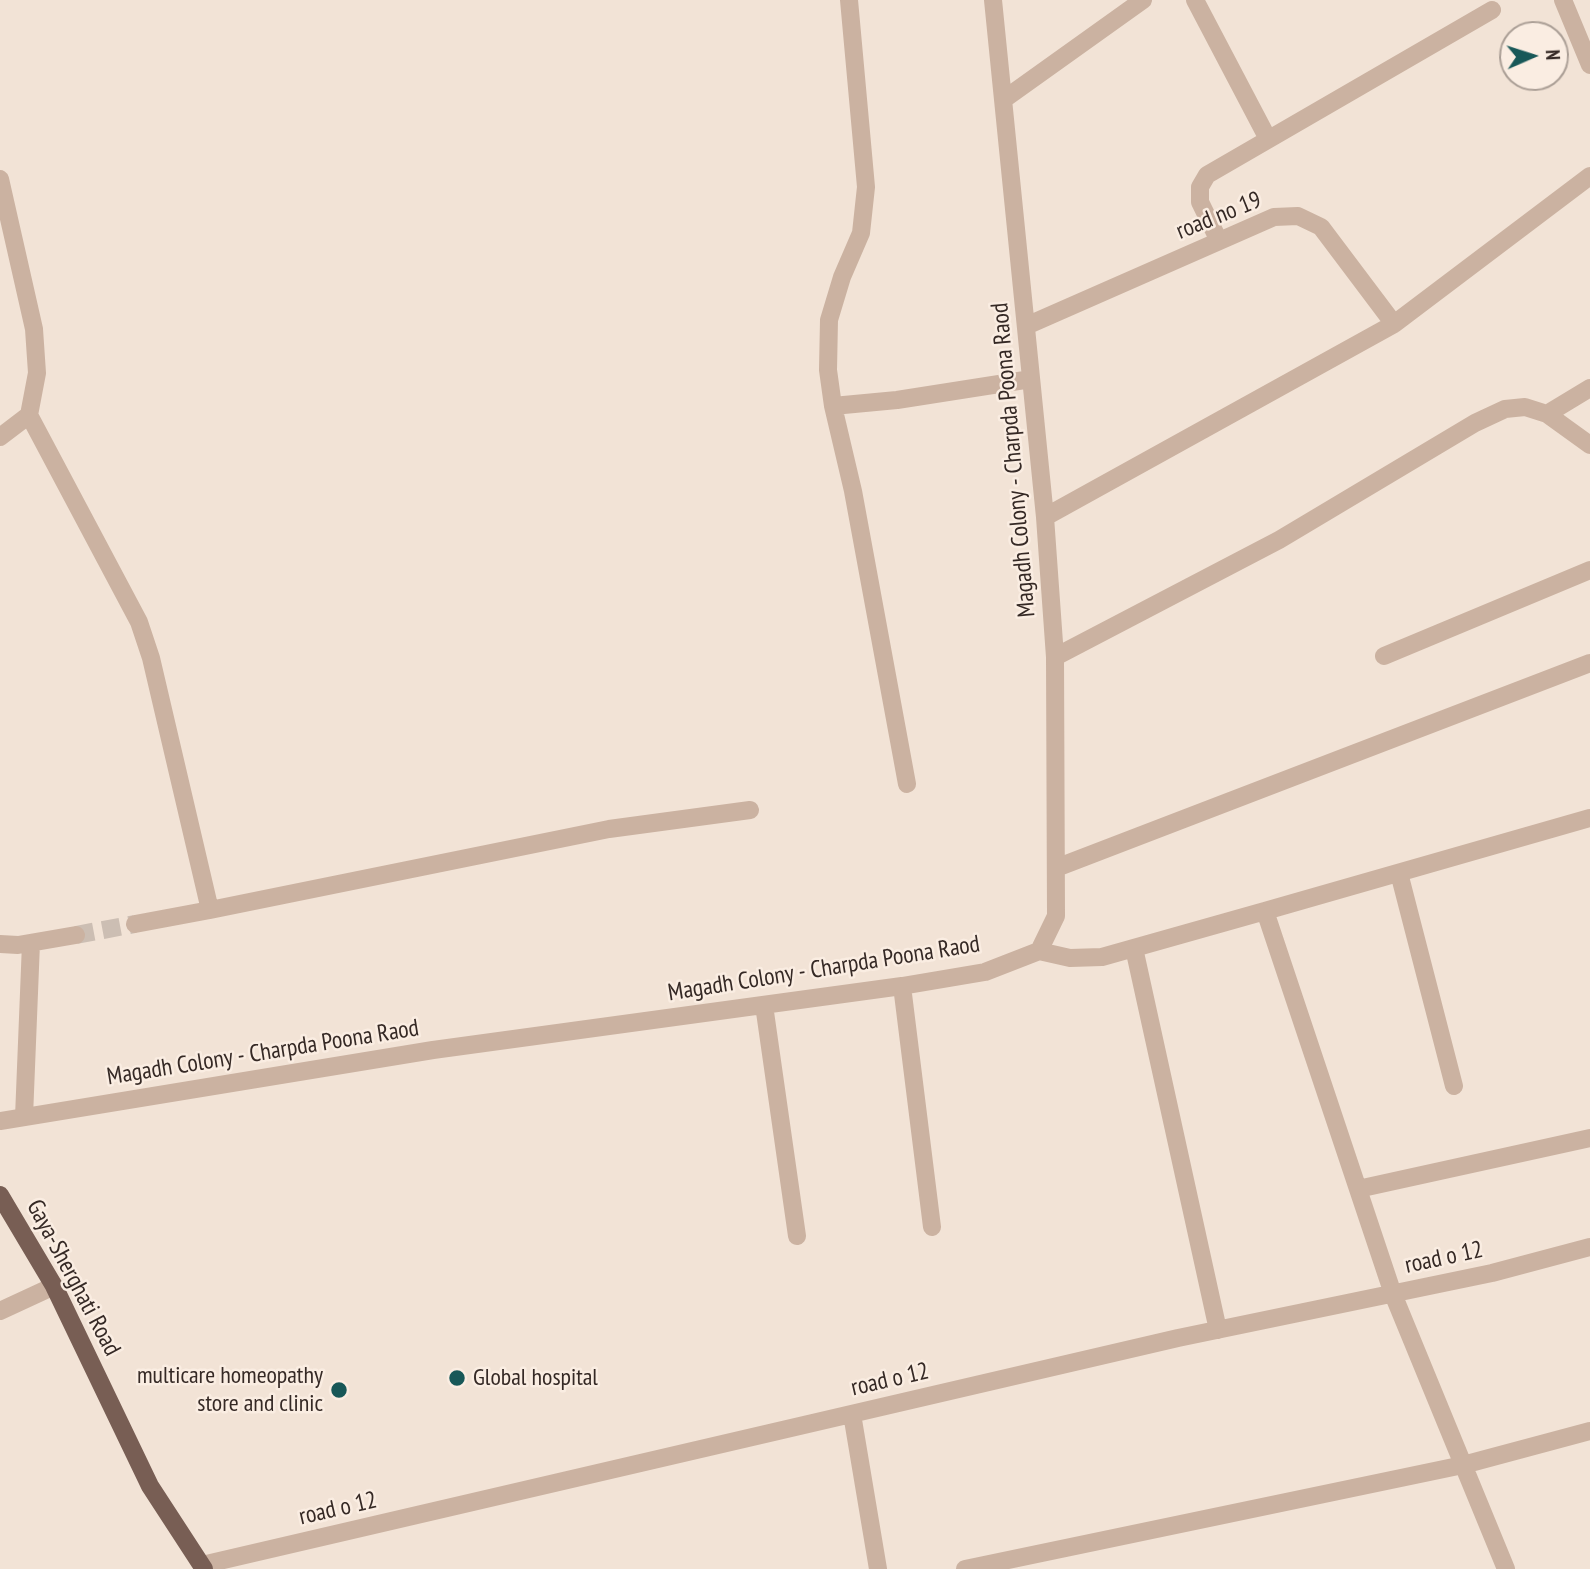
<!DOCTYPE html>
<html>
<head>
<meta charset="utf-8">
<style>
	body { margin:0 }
	#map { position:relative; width:1590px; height:1569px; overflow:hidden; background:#f2e3d6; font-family:"PT Sans Narrow",sans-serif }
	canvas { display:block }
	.north { position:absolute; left:1499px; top:21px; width:70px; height:70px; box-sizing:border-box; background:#faede2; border:2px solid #ab9f96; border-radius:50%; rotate:87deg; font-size:19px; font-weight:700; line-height:28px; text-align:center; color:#352925 }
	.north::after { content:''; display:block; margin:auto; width:24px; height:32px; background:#185858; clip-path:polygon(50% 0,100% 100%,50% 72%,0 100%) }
</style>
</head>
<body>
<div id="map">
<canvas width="1590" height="1569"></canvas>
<div class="north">N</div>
</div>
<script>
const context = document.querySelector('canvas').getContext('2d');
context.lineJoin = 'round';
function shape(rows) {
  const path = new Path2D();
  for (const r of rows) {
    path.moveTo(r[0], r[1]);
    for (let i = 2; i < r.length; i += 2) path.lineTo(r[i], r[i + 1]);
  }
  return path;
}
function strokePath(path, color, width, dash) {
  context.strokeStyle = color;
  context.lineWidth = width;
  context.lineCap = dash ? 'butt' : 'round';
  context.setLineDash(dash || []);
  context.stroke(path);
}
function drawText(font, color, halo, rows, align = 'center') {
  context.font = font + ' "PT Sans Narrow",sans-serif';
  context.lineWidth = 5;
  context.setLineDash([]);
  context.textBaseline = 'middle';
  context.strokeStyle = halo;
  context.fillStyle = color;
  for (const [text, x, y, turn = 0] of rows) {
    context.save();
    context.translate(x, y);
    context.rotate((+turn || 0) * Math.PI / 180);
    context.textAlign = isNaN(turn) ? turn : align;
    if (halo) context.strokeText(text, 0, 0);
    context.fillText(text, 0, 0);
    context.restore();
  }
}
const minorTunnel = shape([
	[76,935,135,924]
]);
const minor = shape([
	[849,0,866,187,861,233,842,277,829,320,828,370,833,406,853,491,907,784],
	[1195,0,1268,139],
	[1563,0,1590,65],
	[1003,100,1143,0],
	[0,179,34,329,37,373,29,415,0,437],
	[1219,241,1200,202,1200,187,1207,175,1492,10],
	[1026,326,1274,217,1298,216,1321,227,1394,324],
	[833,406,897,400,1031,379],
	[1547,414,1590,388],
	[29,415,139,622,151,658,210,910,609,829,750,810],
	[1045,517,1394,324,1590,176],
	[1384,656,1590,570],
	[1055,657,1279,540,1475,423,1505,409,1525,407,1547,414,1590,445],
	[1056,868,1590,663],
	[1399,873,1454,1086],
	[135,924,210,910],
	[0,944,18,945,76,935],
	[1134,948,1218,1330],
	[1039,951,1070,958,1102,957,1265,911],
	[902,986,932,1227],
	[764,1005,797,1236],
	[24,1117,31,943],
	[0,1121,433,1050,902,986,985,972,1039,951,1056,916,1055,657,1045,517,993,0],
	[1358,1189,1590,1138],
	[0,1311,54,1286],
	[852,1414,878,1569],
	[202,1565,1178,1338,1492,1273,1590,1247],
	[965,1569,1463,1465,1590,1431],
	[1506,1569,1393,1294,1265,911,1590,818]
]);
const major = shape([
	[0,1195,54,1286,150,1486,204,1569]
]);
const markers = [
	[457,1378,9,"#185858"],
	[339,1390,9,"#185858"]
];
const streetNames = [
	["road no 19",1219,216,-22],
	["Magadh Colony - Charpda Poona Raod",1014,460,-95],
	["Magadh Colony - Charpda Poona Raod",824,969,-9],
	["Magadh Colony - Charpda Poona Raod",263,1053,-9],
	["road o 12",1444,1258,-12],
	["Gaya-Sherghati Road",73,1278,62],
	["road o 12",890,1380,-13],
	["road o 12",338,1509,-13]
];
const poiNames = [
	["multicare homeopathy",323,1376],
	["store and clinic",323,1404],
	["Global hospital",473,1378,"left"]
];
strokePath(minorTunnel, '#ccbeb3', 18, [18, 9]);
strokePath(minor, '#cbb2a1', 18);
strokePath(major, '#785e54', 18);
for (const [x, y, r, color] of markers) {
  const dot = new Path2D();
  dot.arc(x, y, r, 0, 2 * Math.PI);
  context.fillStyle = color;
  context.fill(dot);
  strokePath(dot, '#faede2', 2.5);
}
drawText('24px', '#352925', '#faede2', streetNames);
drawText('24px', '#352925', '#faede2', poiNames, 'right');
</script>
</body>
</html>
